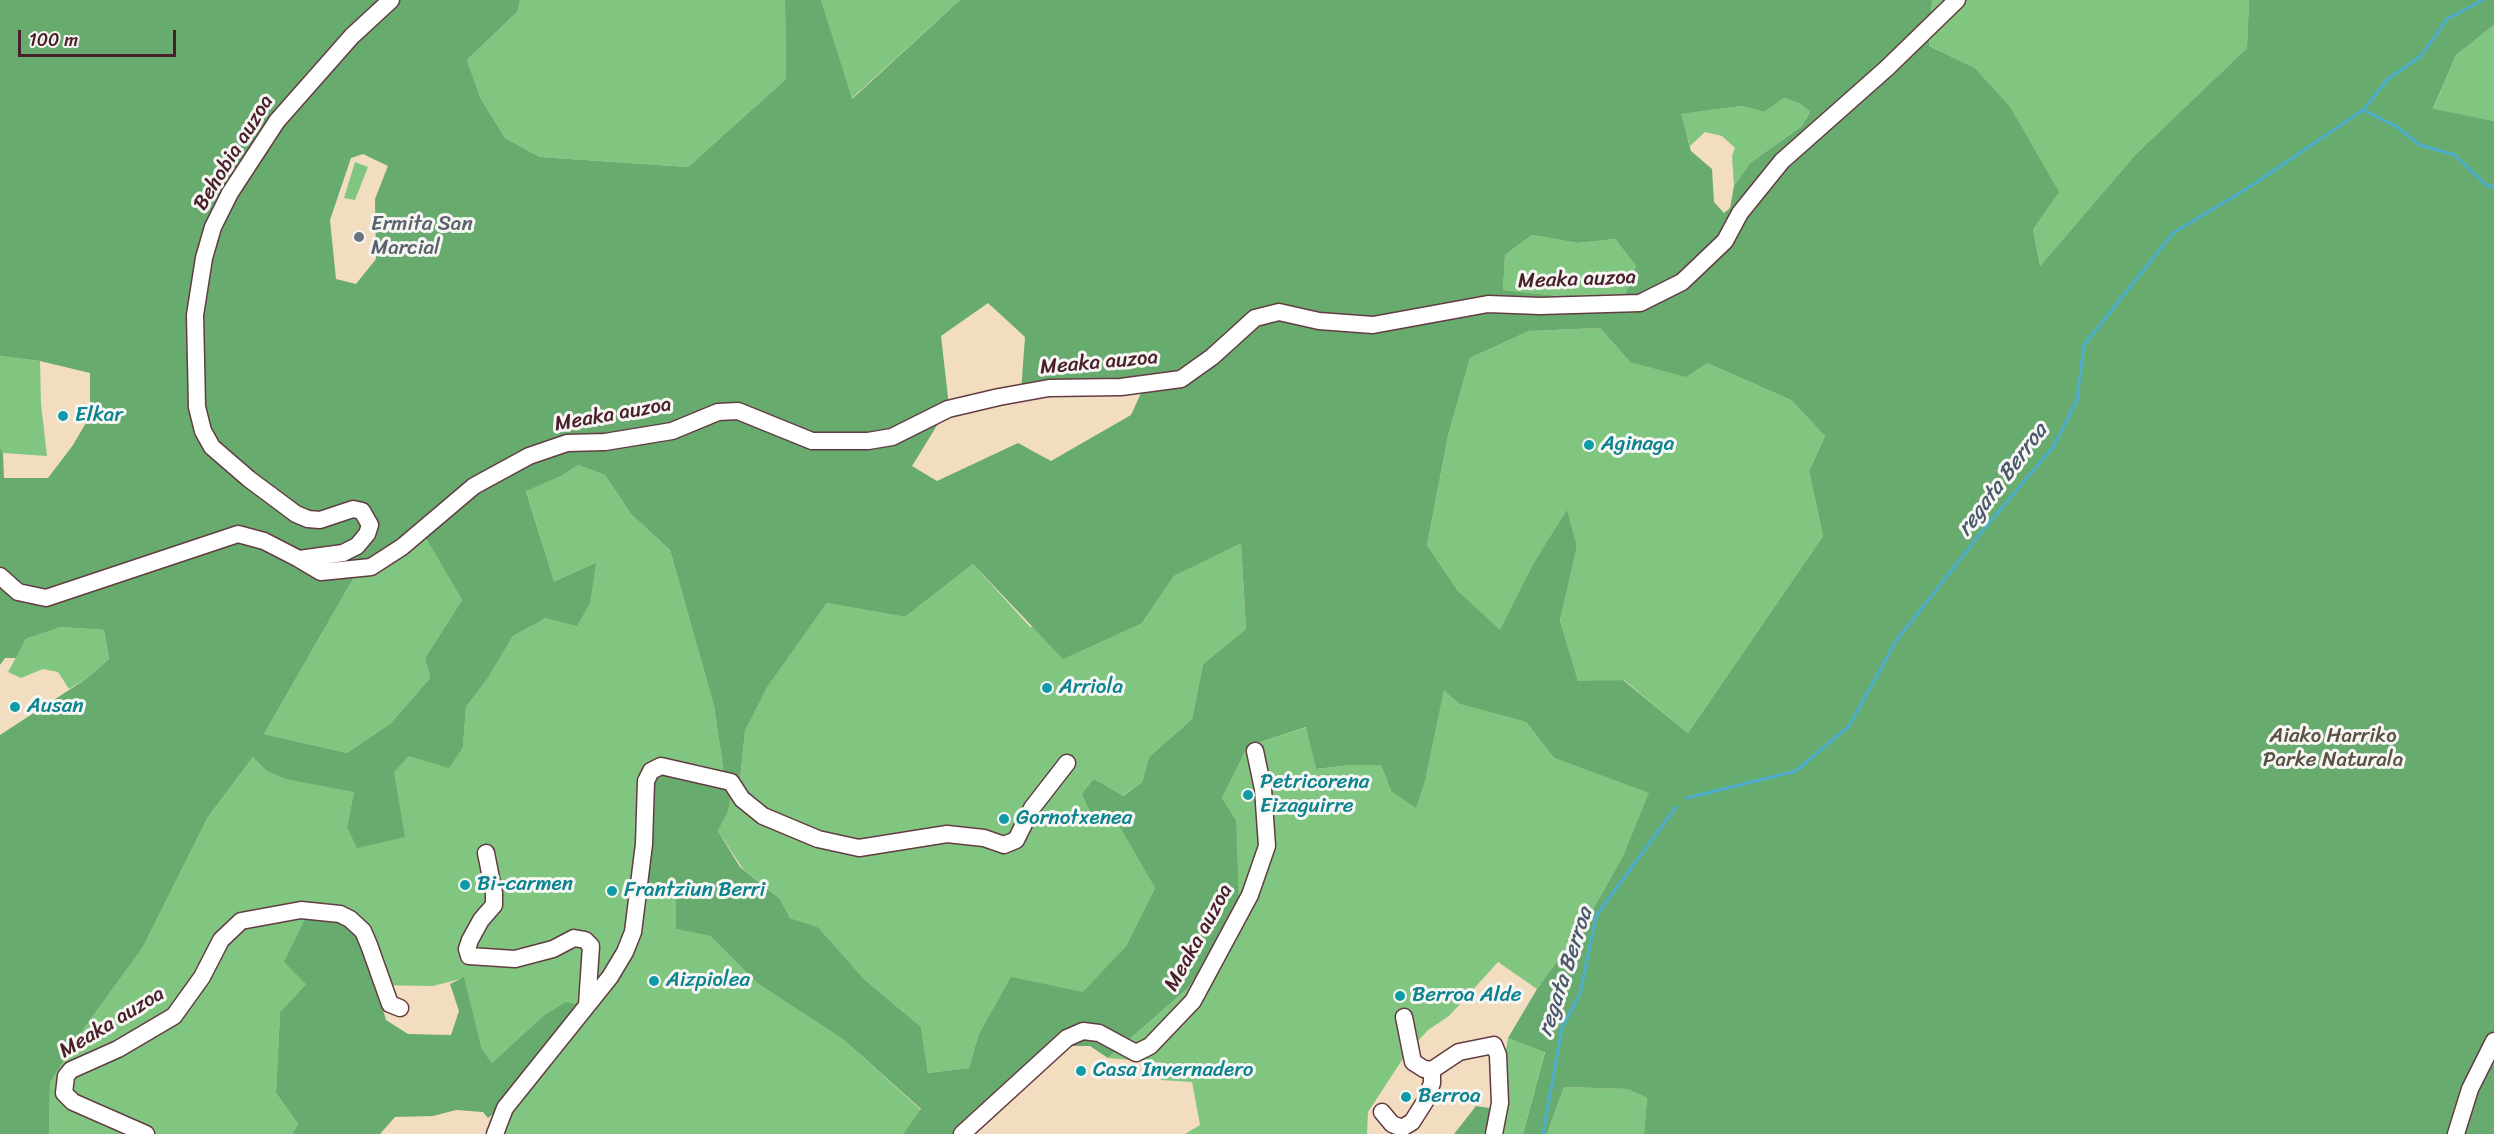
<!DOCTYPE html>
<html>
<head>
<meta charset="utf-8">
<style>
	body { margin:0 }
	#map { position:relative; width:2494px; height:1134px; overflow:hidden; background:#f2ddc1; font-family:Sriracha,sans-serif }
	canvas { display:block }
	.scale { position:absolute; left:18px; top:30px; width:158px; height:27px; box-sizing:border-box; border:3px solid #4a1f2b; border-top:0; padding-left:8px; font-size:18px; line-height:21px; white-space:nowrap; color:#4a1f2b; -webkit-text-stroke:4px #f6f6f2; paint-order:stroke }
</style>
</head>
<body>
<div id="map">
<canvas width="2494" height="1134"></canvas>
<div class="scale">100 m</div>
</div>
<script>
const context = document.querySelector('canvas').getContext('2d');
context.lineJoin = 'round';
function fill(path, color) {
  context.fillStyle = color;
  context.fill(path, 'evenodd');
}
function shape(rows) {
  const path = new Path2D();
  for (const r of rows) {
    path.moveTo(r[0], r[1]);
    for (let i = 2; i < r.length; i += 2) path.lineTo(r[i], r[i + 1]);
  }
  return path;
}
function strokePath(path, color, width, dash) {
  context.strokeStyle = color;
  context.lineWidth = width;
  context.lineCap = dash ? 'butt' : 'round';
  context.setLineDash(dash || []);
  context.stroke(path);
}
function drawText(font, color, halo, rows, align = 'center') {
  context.font = font + ' Sriracha,sans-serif';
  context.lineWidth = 6;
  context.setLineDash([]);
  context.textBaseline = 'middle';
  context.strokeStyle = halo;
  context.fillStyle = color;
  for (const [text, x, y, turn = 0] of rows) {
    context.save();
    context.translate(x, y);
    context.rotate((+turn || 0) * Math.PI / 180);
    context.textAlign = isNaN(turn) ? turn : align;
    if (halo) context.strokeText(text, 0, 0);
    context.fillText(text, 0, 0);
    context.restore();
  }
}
const green = shape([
	[520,0,785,0,786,79,688,167,540,157,505,138,481,99,467,60,518,11],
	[821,0,960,0,851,99],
	[1932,0,2249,0,2247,48,2135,155,2040,266,2010,108,1975,68,1929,46],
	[2494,25,2494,121,2433,110,2456,55],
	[1784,98,1801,104,1810,112,1802,126,1750,163,1734,186,1732,156,1735,148,1722,136,1705,132,1690,146,1680,114,1742,106,1764,112],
	[355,162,368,167,355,200,344,198],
	[1532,235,1578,243,1615,239,1636,266,1627,293,1585,299,1503,290,1505,255],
	[1600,328,1630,362,1707,363,1791,400,1825,436,1809,471,1823,536,1688,733,1624,680,1578,682,1560,621,1577,546,1567,511,1533,564,1500,631,1458,591,1427,545,1448,436,1470,358,1529,331],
	[0,356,40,361,41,404,47,456,3,453,0,447],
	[578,465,605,475,631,514,670,550,714,706,724,774,740,780,745,731,767,686,827,603,905,617,973,564,1030,627,1142,623,1174,576,1241,542,1246,629,1203,664,1192,719,1149,757,1142,782,1122,796,1094,779,1094,818,1120,826,1155,888,1126,946,1084,992,978,1036,969,1068,928,1073,921,1027,865,980,818,927,790,918,780,899,743,869,718,831,728,810,676,889,677,929,710,936,757,983,844,1040,921,1110,903,1134,497,1134,543,1016,492,1063,482,1049,464,978,433,986,306,984,280,1012,276,1093,298,1124,292,1134,49,1134,50,1083,80,1034,143,947,208,817,253,757,354,792,347,827,404,837,393,772,409,756,463,746,466,707,488,678,513,636,546,618,596,564,554,583,526,490,563,475],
	[422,530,462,600,425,658,430,678,391,723,347,753,264,734,361,565],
	[61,627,104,630,109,659,86,679,69,689,58,672,43,669,21,678,8,672,26,639],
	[1444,689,1461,704,1526,722,1554,758,1650,793,1623,856,1587,920,1537,989,1498,962,1449,1016,1428,1030,1406,1054,1368,1112,1367,1134,1185,1134,1200,1125,1192,1082,1161,1080,1164,1075,1164,1063,1108,1058,1188,988,1236,820,1222,798,1248,746,1307,727,1316,769,1351,765,1381,765,1391,791,1426,777],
	[1508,1038,1545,1051,1523,1134,1486,1134,1496,1109],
	[1564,1087,1629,1089,1647,1098,1644,1134,1547,1134]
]);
const forest = shape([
	[0,0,520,0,518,11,467,60,481,99,505,138,540,157,688,167,786,79,785,0,821,0,852,99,960,0,1932,0,1929,46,1975,68,2010,107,2059,192,2033,229,2040,266,2135,155,2247,48,2249,0,2494,0,2494,25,2456,55,2433,109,2494,121,2494,1134,1644,1134,1647,1098,1628,1089,1564,1087,1547,1134,1523,1134,1545,1052,1508,1038,1537,989,1587,920,1623,856,1649,793,1554,758,1526,722,1460,704,1444,690,1426,777,1416,808,1391,791,1381,765,1351,765,1316,769,1306,727,1248,746,1222,798,1236,820,1239,908,1188,988,1108,1058,1090,1046,1065,1046,965,1134,903,1134,921,1109,844,1040,757,983,710,936,676,929,676,889,644,885,654,772,732,788,728,811,718,831,740,867,780,899,790,918,818,927,865,980,921,1027,928,1073,969,1068,978,1036,1011,977,1083,992,1126,946,1155,888,1120,827,1093,818,1082,794,1094,779,1123,796,1142,782,1149,757,1192,719,1203,664,1246,629,1241,543,1174,576,1142,623,1063,659,973,564,905,617,827,603,767,687,745,731,740,780,724,774,714,706,670,550,631,514,605,475,578,465,563,475,526,491,554,582,596,563,590,603,577,626,546,618,513,636,488,678,466,707,463,747,449,768,409,756,394,772,405,837,357,848,347,827,354,792,286,779,267,771,253,757,208,817,143,947,80,1034,50,1083,49,1134,0,1134,0,735,86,679,109,659,104,630,61,627,26,639,16,658,5,658,0,665,0,447,3,453,4,478,48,478,73,445,90,416,90,373,40,361,0,356],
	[1784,98,1801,104,1810,112,1802,126,1750,163,1734,186,1730,208,1724,213,1714,202,1712,169,1691,151,1681,114,1742,106,1764,112],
	[363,154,388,166,375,199,376,259,356,284,336,279,330,220,351,158],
	[1532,235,1578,243,1615,239,1636,266,1626,293,1585,299,1503,290,1505,255],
	[988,303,1025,337,1021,392,1142,391,1131,415,1051,461,1018,443,937,481,912,466,949,406,941,336],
	[1600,328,1630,362,1686,377,1707,363,1791,400,1825,436,1809,471,1823,536,1688,733,1623,680,1578,681,1560,621,1577,546,1567,510,1533,564,1500,630,1458,591,1427,545,1448,436,1470,358,1529,331],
	[422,531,462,600,425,658,430,678,391,723,347,753,264,734,361,565],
	[308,913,336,915,362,937,386,1020,408,1034,451,1035,459,1011,450,984,464,977,482,1049,492,1063,543,1016,566,1002,580,1005,502,1107,488,1118,483,1112,456,1110,433,1116,395,1117,380,1134,292,1134,298,1124,276,1093,280,1012,306,984,284,962],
	[1476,1106,1496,1109,1486,1134,1454,1134]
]);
const stream = shape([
	[2363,110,2388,79,2421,56,2447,19,2483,0],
	[1687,798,1796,771,1849,726,1896,641,1984,529,2054,446,2077,400,2084,345,2173,233,2248,188,2363,110,2397,127,2420,145,2455,155,2486,185,2494,187],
	[1543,1134,1562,1028,1580,994,1596,916,1676,807]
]);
const minor = shape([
	[299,559,321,572,371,567,402,547,474,486,529,456,567,443,605,442,672,431,718,412,738,411,812,441,868,441,892,437,948,409,999,397,1049,388,1121,387,1181,379,1212,357,1255,318,1279,312,1319,321,1373,325,1488,304,1540,306,1640,303,1682,282,1725,241,1740,213,1782,161,1887,68,1957,0],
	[0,576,18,592,46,598,238,534,264,541,299,559,343,553,357,546,367,534,370,525,362,511,353,509,320,520,308,519,296,514,249,479,212,447,203,431,197,407,195,315,204,258,213,227,230,193,277,121,352,36,391,0],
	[486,853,494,893,494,905,481,920,470,940,467,949,469,956,515,959,553,949,574,938,585,940,591,946,587,1005],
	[1404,1017,1413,1062,1424,1069,1432,1070,1459,1052,1494,1045,1498,1055,1500,1103,1494,1134],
	[1382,1112,1392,1124,1402,1128,1412,1122,1426,1100,1432,1083,1432,1070],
	[146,1134,73,1102,64,1093,66,1076,71,1070,118,1049,174,1016,202,977,221,940,241,921,301,910,340,914,350,919,363,931,369,945,390,1004,400,1008],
	[495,1134,505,1108,610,977,625,952,633,932,644,844,646,781,651,771,661,766,731,782,742,799,763,816,818,839,859,848,947,834,984,838,1004,845,1016,840,1032,808,1067,763],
	[962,1134,1067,1038,1083,1031,1099,1033,1136,1053,1150,1046,1193,1001,1250,895,1267,846,1263,789,1255,751],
	[2456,1134,2470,1089,2494,1041]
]);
const markers = [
	[359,237,6,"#6b7280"],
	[63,416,6,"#0f9aa8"],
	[1589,445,6,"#0f9aa8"],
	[1047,688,6,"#0f9aa8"],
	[15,707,6,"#0f9aa8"],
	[1248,795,6,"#0f9aa8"],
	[1004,819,6,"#0f9aa8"],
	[465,885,6,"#0f9aa8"],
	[612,891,6,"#0f9aa8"],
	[654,981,6,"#0f9aa8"],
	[1400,996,6,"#0f9aa8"],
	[1081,1071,6,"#0f9aa8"],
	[1406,1097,6,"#0f9aa8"]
];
const streetNames = [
	["Behobia auzoa",234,153,-58],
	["Meaka auzoa",1577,280,-2],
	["Meaka auzoa",1099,363,-5],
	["Meaka auzoa",613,415,-10],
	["Meaka auzoa",1199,938,-61],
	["Meaka auzoa",112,1023,-31]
];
const worshipNames = [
	["Ermita San",371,225],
	["Marcial",371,249]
];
const cultureNames = [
	["Elkar",75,416],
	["Aginaga",1601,445],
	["Arriola",1059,688],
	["Ausan",27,707],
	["Petricorena",1260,783],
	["Eizaguirre",1260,807],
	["Gornotxenea",1016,819],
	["Bi-carmen",477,885],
	["Frantziun Berri",624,891],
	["Aizpiolea",666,981],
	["Berroa Alde",1412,996],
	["Casa Invernadero",1093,1071],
	["Berroa",1418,1097]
];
const parkNames = [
	["Aiako Harriko",2333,737],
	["Parke Naturala",2333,761]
];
const waterNames = [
	["regata Berroa",2003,480,-53],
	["regata Berroa",1566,972,-72]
];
fill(green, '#80c681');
fill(forest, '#68ab6f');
strokePath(stream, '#4dadcc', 3);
strokePath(minor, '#633c42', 19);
strokePath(minor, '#fff', 16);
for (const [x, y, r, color] of markers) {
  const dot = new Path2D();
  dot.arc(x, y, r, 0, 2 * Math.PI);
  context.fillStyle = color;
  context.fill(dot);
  strokePath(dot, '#f6f6f2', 2);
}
drawText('21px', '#4a1f2b', '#f6f6f2', streetNames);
drawText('21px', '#5b616d', '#f6f6f2', worshipNames, 'left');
drawText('21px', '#0d838f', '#f6f6f2', cultureNames, 'left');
drawText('21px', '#5a5145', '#f6f6f2', parkNames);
drawText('italic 22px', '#4b586b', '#f6f6f2', waterNames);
</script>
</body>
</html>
